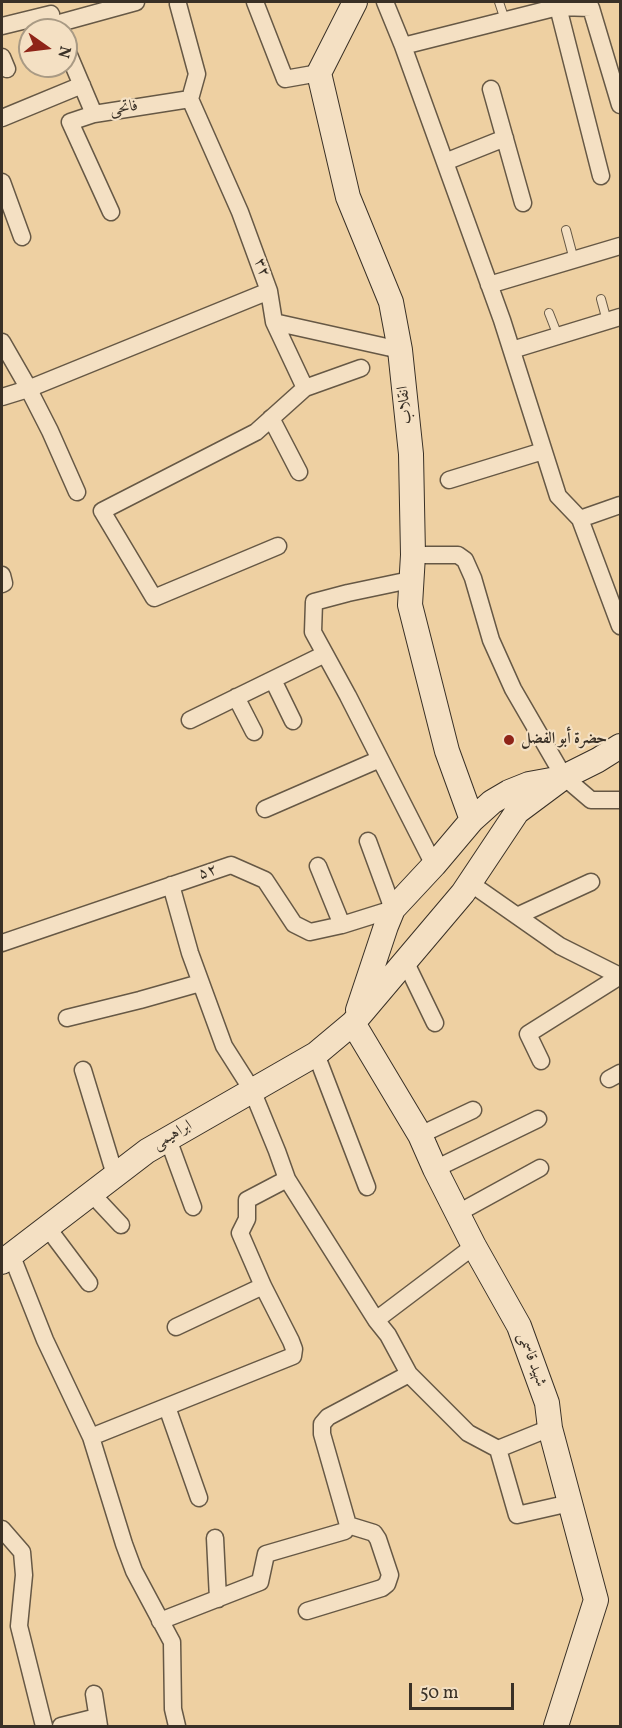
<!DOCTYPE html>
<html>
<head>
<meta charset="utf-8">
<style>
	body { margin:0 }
	#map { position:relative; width:622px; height:1728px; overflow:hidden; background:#eed0a2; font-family:Vollkorn,serif }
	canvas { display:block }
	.frame { position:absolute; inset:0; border:3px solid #393026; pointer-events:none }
	.north { position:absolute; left:18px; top:18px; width:60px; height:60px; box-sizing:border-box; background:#f4e0c3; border:2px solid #a99a84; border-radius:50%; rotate:104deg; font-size:16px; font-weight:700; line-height:24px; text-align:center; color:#393026 }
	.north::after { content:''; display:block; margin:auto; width:21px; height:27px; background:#8f2418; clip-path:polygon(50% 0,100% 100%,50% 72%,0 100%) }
	.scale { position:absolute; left:409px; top:1683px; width:105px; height:27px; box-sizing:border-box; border:3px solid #393026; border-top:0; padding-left:8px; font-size:18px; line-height:21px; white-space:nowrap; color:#393026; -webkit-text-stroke:4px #f4e0c3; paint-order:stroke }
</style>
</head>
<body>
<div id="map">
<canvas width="622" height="1728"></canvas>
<div class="frame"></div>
<div class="north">N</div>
<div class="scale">50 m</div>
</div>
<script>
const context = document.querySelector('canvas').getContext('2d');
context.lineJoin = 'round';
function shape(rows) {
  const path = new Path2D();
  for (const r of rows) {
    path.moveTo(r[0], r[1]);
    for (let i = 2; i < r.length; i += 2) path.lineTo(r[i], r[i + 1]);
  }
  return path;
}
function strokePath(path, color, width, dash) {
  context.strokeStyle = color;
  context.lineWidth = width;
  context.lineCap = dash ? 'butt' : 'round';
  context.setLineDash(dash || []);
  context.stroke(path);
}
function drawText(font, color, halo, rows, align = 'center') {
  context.font = font + ' Vollkorn,Amiri,serif';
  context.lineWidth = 4.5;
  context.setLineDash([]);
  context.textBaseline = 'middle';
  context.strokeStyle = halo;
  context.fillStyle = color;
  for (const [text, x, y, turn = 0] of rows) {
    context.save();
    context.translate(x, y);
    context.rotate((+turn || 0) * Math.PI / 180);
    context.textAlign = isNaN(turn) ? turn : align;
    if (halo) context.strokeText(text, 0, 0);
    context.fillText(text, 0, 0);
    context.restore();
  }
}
const lane = shape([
	[499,2,505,20],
	[566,230,574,260],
	[601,299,607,321],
	[549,313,558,336]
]);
const street = shape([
	[255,2,285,79,319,73],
	[385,2,403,46,502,320,558,496,580,519,620,626],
	[555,2,558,7,591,8,620,105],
	[178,4,197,74,190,99],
	[56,24,136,2],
	[2,26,51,14],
	[403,46,558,7,601,176],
	[66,48,94,114,190,99],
	[2,57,7,69],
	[491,89,523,203],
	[190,99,240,212,269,291,274,322,400,350],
	[94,114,70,122,111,212],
	[2,118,82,85],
	[445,162,505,138],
	[2,182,22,237],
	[489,285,620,246],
	[274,322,305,388,256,432,102,511,154,598,278,546],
	[2,342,25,382,50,431,77,492],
	[512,350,620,317],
	[305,388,361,368],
	[2,397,28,389,269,291],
	[271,418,299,472],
	[449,480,543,451],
	[580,519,620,505],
	[413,555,458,555,465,560,473,578,491,640,513,689,564,777,591,800,620,800],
	[2,575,4,583,2,584],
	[410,580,348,593,314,602,313,632,348,696,434,865],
	[273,680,293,721],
	[236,697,254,732],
	[190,720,325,654],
	[265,809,380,759],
	[318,866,342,925],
	[470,883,560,946,620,976],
	[171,885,190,953,224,1046,252,1090,277,1151,287,1179,376,1320,388,1335,409,1374,468,1433,498,1449,550,1428],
	[517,916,591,882],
	[2,943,231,865,265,880,294,924,310,932,342,925,393,909,368,841],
	[405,961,435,1023],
	[67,1018,140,1000,200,983],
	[316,1054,367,1187],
	[541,1061,528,1034,620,976],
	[83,1070,115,1175],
	[609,1079,620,1073],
	[420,1135,473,1110],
	[168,1139,193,1207],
	[435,1169,538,1119],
	[91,1193,121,1225],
	[458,1213,540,1168],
	[47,1227,89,1283],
	[11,1254,45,1340,91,1437,124,1544,134,1571,172,1642,173,1709,177,1726],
	[376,1320,474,1246],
	[176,1327,263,1286],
	[167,1407,199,1498],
	[91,1437,293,1356,294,1349,291,1341,263,1286,240,1233,247,1219,247,1200,287,1179],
	[498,1449,517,1515,570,1503],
	[2,1529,22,1552,24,1575,19,1626,44,1726],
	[215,1538,218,1599],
	[307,1611,382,1588,387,1584,390,1575,378,1539,374,1533,348,1525],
	[160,1621,260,1582,266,1554,345,1531,348,1525,322,1434,322,1424,328,1417,409,1374],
	[94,1694,99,1726],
	[61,1726,97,1717]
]);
const secondary = shape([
	[355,2,319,73,348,197,391,302,400,350,411,454,413,555,410,605,447,751,472,820],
	[358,1010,386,926,393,909,434,865,472,820,492,802,509,792,529,784,551,780],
	[353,1023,420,1135,435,1169,474,1246,519,1326,547,1403,550,1428,596,1600,556,1726],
	[2,1262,147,1151,316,1054,353,1023,463,893,517,812,564,777,598,760,620,746]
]);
const markers = [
	[509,740,6,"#8f2418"]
];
const streetNames = [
	["فاتحی",124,109,-9],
	["۳۲",261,268,70],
	["انقلاب",406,405,-96],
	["۵۲",208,873,-19],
	["ابراهیمی",173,1136,-30],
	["شهید قاسمی",531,1360,70]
];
const poiNames = [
	["حضرة أبو الفضل",521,740]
];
strokePath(lane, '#665845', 10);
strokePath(street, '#665845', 19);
strokePath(secondary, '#393026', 26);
strokePath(lane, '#f4e0c3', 8);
strokePath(street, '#f4e0c3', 16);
strokePath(secondary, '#f4e0c3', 24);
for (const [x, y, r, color] of markers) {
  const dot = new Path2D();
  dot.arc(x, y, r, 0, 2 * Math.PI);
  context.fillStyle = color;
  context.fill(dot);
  strokePath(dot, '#f4e0c3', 2);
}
drawText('16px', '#393026', '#f4e0c3', streetNames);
drawText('bold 16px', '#393026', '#f4e0c3', poiNames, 'left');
</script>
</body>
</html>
